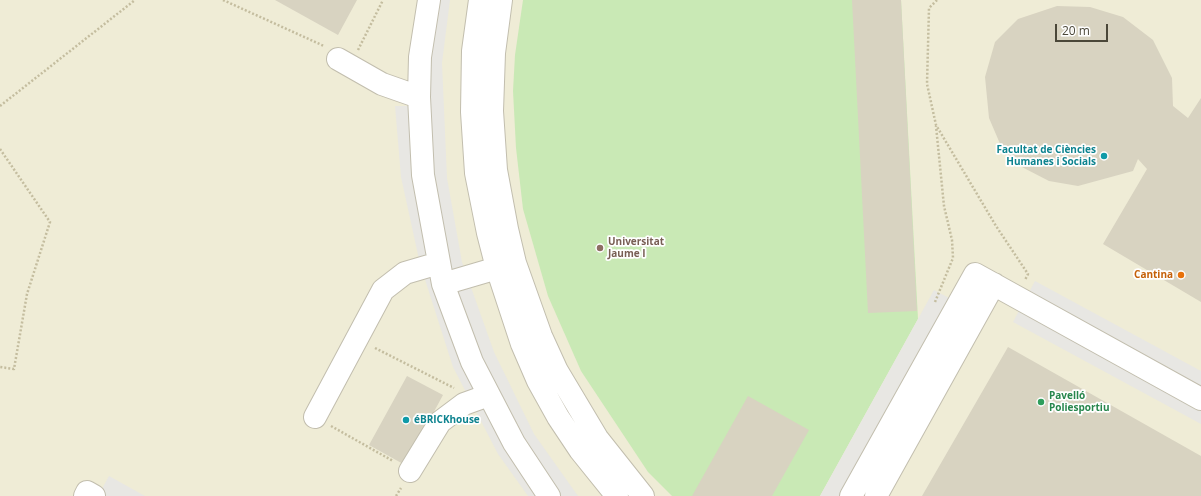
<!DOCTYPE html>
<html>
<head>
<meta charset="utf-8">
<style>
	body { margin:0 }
	#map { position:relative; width:1201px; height:496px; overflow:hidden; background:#f6f5ec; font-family:"Open Sans",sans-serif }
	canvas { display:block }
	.scale { position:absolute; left:1055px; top:24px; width:53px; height:18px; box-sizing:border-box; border:2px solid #4b4739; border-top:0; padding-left:5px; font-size:12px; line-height:14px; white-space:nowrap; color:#4b4739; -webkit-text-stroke:3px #fff; paint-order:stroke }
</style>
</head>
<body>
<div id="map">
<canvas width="1201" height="496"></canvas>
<div class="scale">20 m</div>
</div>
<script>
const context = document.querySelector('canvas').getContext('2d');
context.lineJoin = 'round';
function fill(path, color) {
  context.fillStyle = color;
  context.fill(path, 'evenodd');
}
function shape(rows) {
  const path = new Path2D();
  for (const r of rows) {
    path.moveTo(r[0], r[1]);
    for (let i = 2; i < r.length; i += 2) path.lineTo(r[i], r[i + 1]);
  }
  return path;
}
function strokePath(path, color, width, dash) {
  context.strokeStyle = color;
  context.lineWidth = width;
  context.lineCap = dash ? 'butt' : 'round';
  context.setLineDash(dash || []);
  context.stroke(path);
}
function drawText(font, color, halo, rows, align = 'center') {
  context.font = font + ' "Open Sans",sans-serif';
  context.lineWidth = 3.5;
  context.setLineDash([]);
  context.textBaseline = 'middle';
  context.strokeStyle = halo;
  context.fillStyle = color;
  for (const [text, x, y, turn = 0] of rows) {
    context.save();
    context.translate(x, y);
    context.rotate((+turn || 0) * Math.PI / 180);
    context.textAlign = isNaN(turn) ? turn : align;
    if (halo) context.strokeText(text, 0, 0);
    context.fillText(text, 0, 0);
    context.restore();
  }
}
const education = shape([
	[0,0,1201,0,1201,496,0,496]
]);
const green = shape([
	[523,0,901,0,918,319,820,496,672,496,648,472,581,371,548,296,523,209,516,148,513,91,515,55]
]);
const parking = shape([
	[418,0,450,0,442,63,447,178,462,262,494,352,534,434,578,496,528,496,498,454,453,367,420,264,401,177,395,106,411,106],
	[1035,281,1201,371,1201,424,1013,322],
	[934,290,951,299,843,496,820,496],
	[109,476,145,496,98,496]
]);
const building = shape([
	[275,0,357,0,338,35],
	[852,0,901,0,917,311,868,313],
	[1057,6,1090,7,1123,17,1153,40,1172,78,1173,106,1188,118,1201,98,1201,302,1103,244,1147,169,1138,159,1133,171,1078,186,1049,181,1018,165,1004,153,989,118,985,77,995,42,1018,19],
	[1008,347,1201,456,1201,496,922,496],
	[407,376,443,395,405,465,369,445],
	[748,396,809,430,772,496,692,496]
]);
const path = shape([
	[223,0,324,46],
	[937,0,929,8,927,84,936,125,996,226,1028,274,1025,280],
	[358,50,383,0],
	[0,106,135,0],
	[0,149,50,222,27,294,14,369,0,367],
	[935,302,953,258,952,240,944,206,936,126],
	[375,348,454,388],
	[331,426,393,461],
	[396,496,401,488]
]);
const minor = shape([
	[429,0,420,57,419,97,423,175,443,284,472,362,514,443,549,496],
	[480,0,473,51,472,112,476,173,488,233,497,268,522,344,538,381,558,417,580,450,617,496],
	[501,0,494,53,492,111,496,170,507,229,515,263,541,336,557,371,597,438,643,496],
	[338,59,382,84,419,97],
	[443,284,511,264],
	[315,417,383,290,405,273,439,263],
	[410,471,440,422,464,404,489,395],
	[85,496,87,492,94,496],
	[851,496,975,274,1201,399],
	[876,496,994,284]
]);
const markers = [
	[1104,156,4,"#0f9aa8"],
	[600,248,4,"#8d6e63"],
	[1181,275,4,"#e8710a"],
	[1041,402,4,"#2e9e5b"],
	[406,420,4,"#0f9aa8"]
];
const cultureNames = [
	["Facultat de Ciències",1096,150],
	["Humanes i Socials",1096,162],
	["éBRICKhouse",414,420,"left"]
];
const educationNames = [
	["Universitat",608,242],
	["Jaume I",608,254]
];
const foodNames = [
	["Cantina",1173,275]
];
const leisureNames = [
	["Pavelló",1049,396],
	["Poliesportiu",1049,408]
];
fill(education, '#efecd6');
fill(green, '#c9e9b5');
fill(parking, '#e8e7e3');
fill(building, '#d8d3c1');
strokePath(minor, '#c2beae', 24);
strokePath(path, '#c4bd9f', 2.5, [2, 2]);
strokePath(minor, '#fff', 22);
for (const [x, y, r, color] of markers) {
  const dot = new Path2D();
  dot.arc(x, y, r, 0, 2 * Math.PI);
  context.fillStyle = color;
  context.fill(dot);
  strokePath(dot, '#fff', 1.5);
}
drawText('bold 10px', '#0d838f', '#fff', cultureNames, 'right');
drawText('bold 10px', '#785e54', '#fff', educationNames, 'left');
drawText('bold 10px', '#c56008', '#fff', foodNames, 'right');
drawText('bold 10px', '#27864d', '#fff', leisureNames, 'left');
</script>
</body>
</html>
